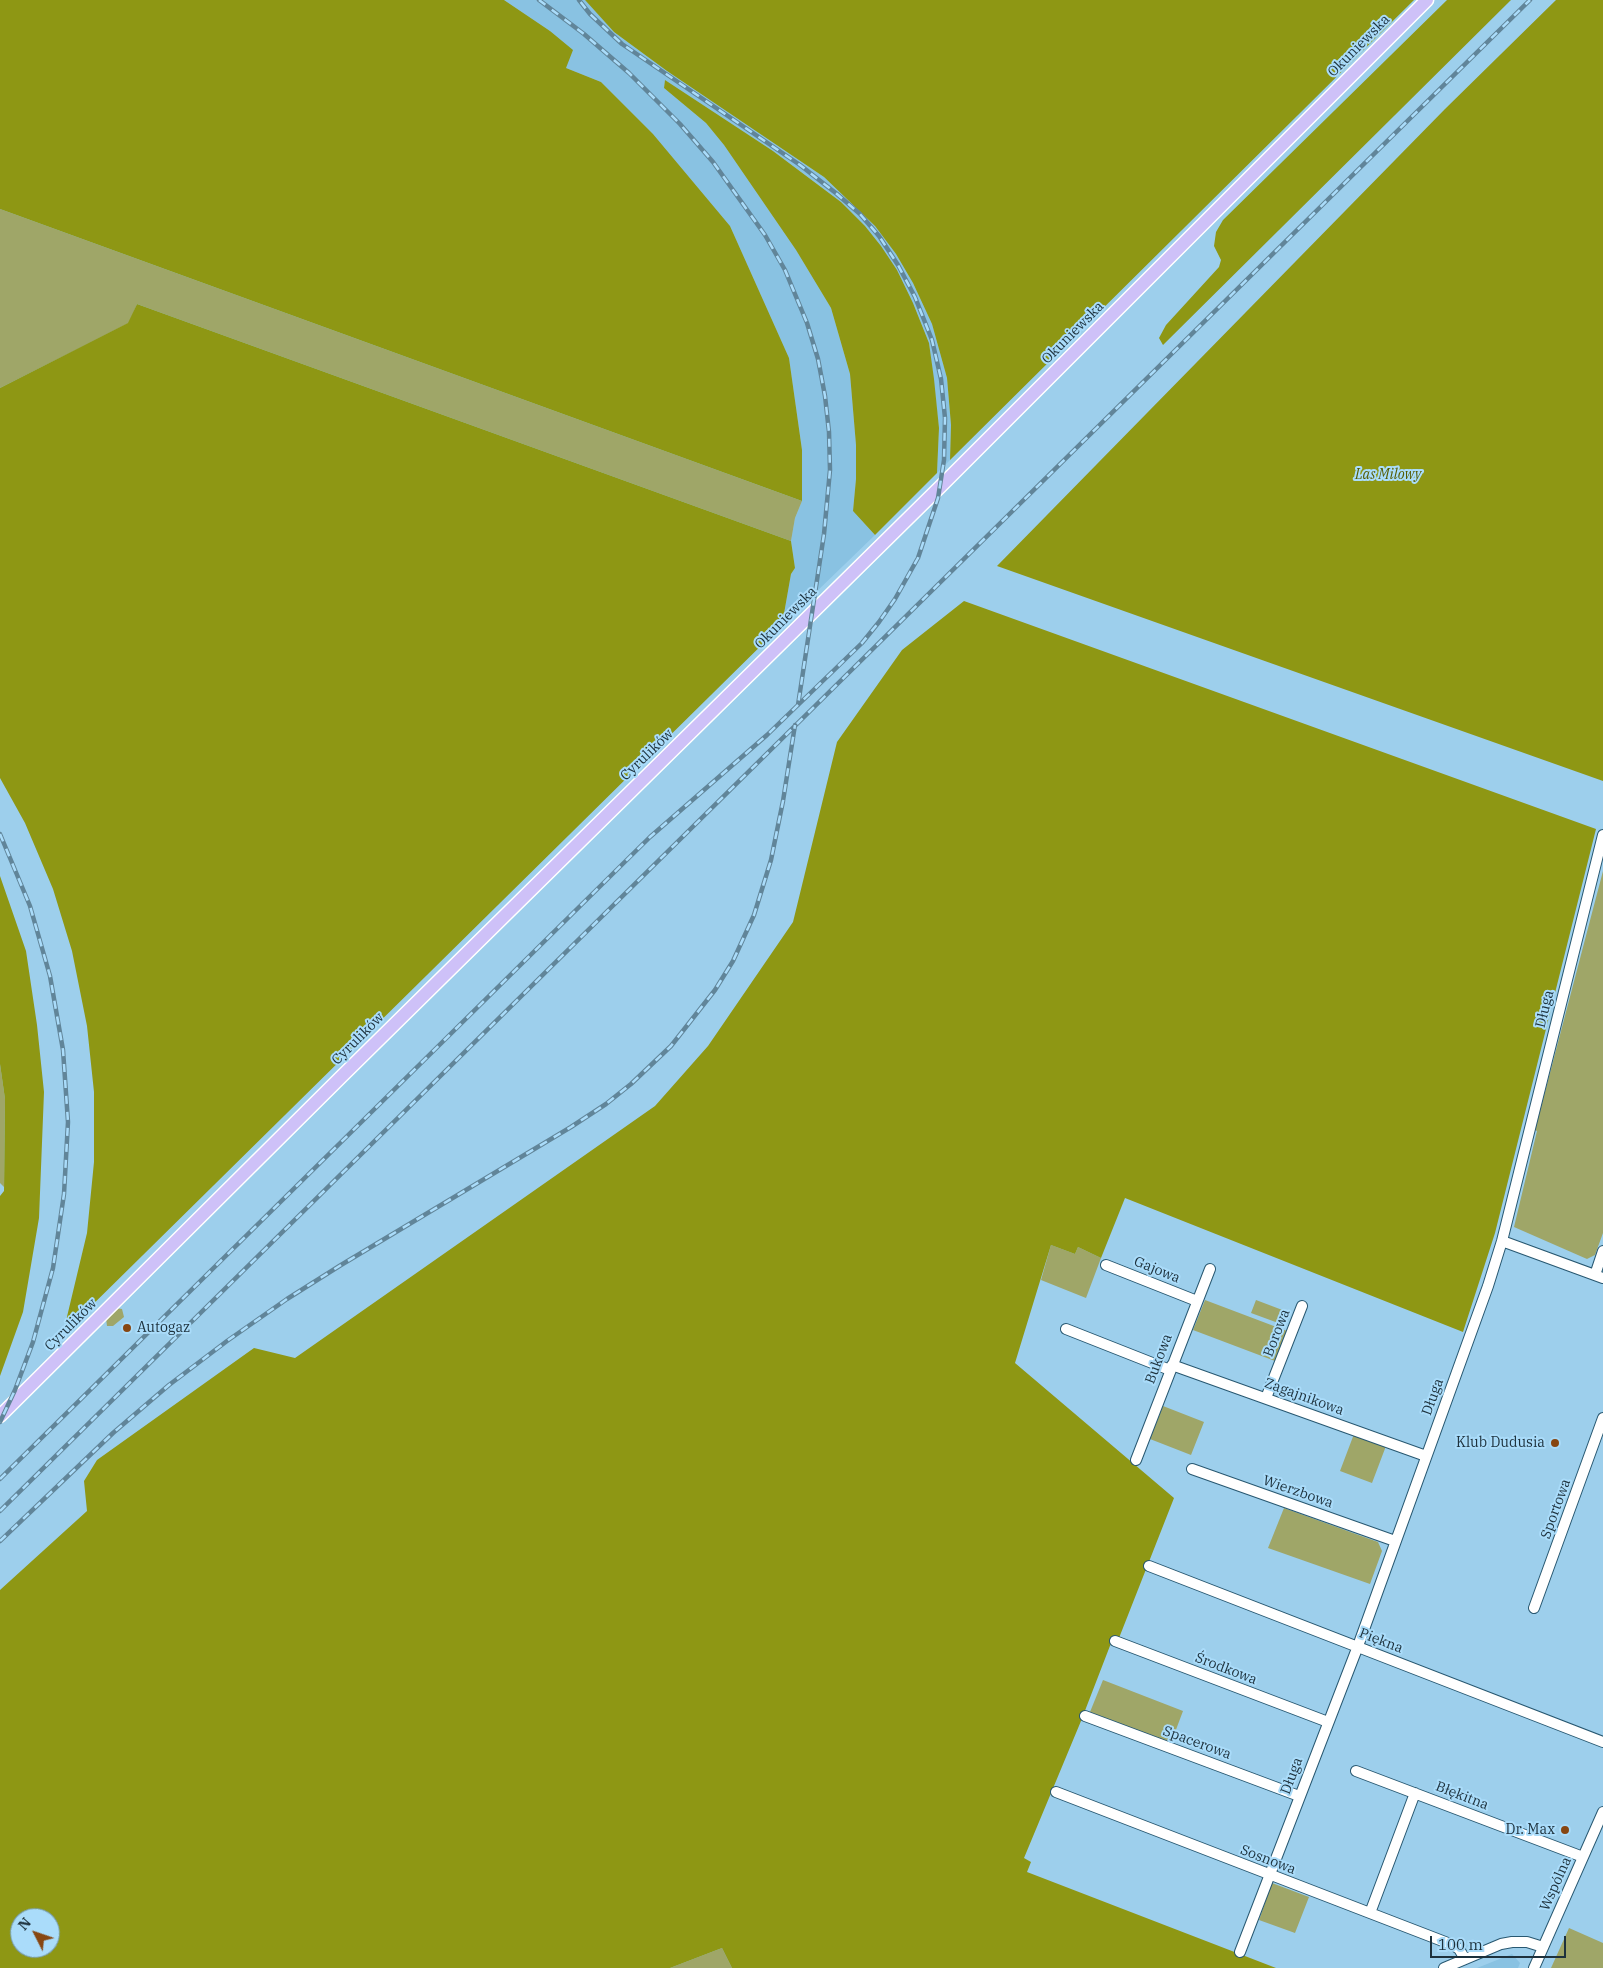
<!DOCTYPE html>
<html>
<head>
<meta charset="utf-8">
<style>
	body { margin:0 }
	#map { position:relative; width:1603px; height:1968px; overflow:hidden; background:#9dcfec; font-family:"IBM Plex Serif",serif }
	canvas { display:block }
	.north { position:absolute; left:10px; top:1908px; width:50px; height:50px; box-sizing:border-box; background:#aadcfa; border:1px solid #7298ae; border-radius:50%; rotate:311deg; font-size:14px; font-weight:700; line-height:20px; text-align:center; color:#1d313c }
	.north::after { content:''; display:block; margin:auto; width:18px; height:22px; background:#874611; clip-path:polygon(50% 0,100% 100%,50% 72%,0 100%) }
	.scale { position:absolute; left:1430px; top:1936px; width:136px; height:22px; box-sizing:border-box; border:2px solid #1d313c; border-top:0; padding-left:6px; font-size:15px; line-height:18px; white-space:nowrap; color:#1d313c; -webkit-text-stroke:4px #aadcfa; paint-order:stroke }
</style>
</head>
<body>
<div id="map">
<canvas width="1603" height="1968"></canvas>
<div class="north">N</div>
<div class="scale">100 m</div>
</div>
<script>
const context = document.querySelector('canvas').getContext('2d');
context.lineJoin = 'round';
function fill(path, color) {
  context.fillStyle = color;
  context.fill(path, 'evenodd');
}
function shape(rows) {
  const path = new Path2D();
  for (const r of rows) {
    path.moveTo(r[0], r[1]);
    for (let i = 2; i < r.length; i += 2) path.lineTo(r[i], r[i + 1]);
  }
  return path;
}
function strokePath(path, color, width, dash) {
  context.strokeStyle = color;
  context.lineWidth = width;
  context.lineCap = dash ? 'butt' : 'round';
  context.setLineDash(dash || []);
  context.stroke(path);
}
function drawText(font, color, halo, rows, align = 'center') {
  context.font = font + ' "IBM Plex Serif",serif';
  context.lineWidth = 4;
  context.setLineDash([]);
  context.textBaseline = 'middle';
  context.strokeStyle = halo;
  context.fillStyle = color;
  for (const [text, x, y, turn = 0] of rows) {
    context.save();
    context.translate(x, y);
    context.rotate((+turn || 0) * Math.PI / 180);
    context.textAlign = isNaN(turn) ? turn : align;
    if (halo) context.strokeText(text, 0, 0);
    context.fillText(text, 0, 0);
    context.restore();
  }
}
const built = shape([
	[504,0,585,0,614,32,667,71,824,177,875,226,896,254,913,283,932,324,947,378,951,425,950,460,937,473,939,428,929,343,913,303,897,270,881,246,865,226,841,202,816,183,773,151,665,80,664,88,706,123,724,145,796,250,831,308,850,374,856,445,856,479,853,511,875,535,782,625,791,574,795,568,791,541,795,518,802,501,802,450,789,358,730,226,653,134,601,82,566,68,550,31],
	[1512,1954,1520,1963,1518,1968,1477,1968]
]);
const green = shape([
	[0,209,802,501,795,518,791,541,137,304,129,323,0,388],
	[1603,871,1603,1233,1595,1255,1587,1259,1514,1227,1537,1131,1535,1130],
	[0,1064,5,1099,4,1187,0,1183],
	[1051,1245,1075,1254,1078,1247,1101,1258,1086,1298,1041,1280],
	[1205,1300,1287,1331,1275,1361,1193,1330],
	[1256,1300,1285,1311,1281,1324,1251,1313],
	[116,1308,122,1309,124,1317,113,1326,107,1326,106,1318],
	[1163,1406,1204,1422,1191,1455,1150,1439],
	[1354,1434,1386,1446,1372,1483,1340,1471],
	[1284,1508,1378,1542,1382,1551,1370,1584,1268,1548],
	[1103,1680,1183,1711,1171,1743,1090,1712],
	[1272,1883,1309,1897,1295,1933,1259,1920],
	[1569,1928,1603,1943,1603,1968,1551,1968],
	[722,1948,732,1968,670,1968]
]);
const forest = shape([
	[0,0,504,0,550,31,573,50,566,68,601,82,653,134,730,226,789,358,802,450,802,501,0,209],
	[585,0,1414,0,950,460,951,425,947,378,932,324,913,283,896,254,875,226,824,177,667,71,614,32],
	[1447,0,1511,0,1163,345,1159,338,1166,325,1219,267,1221,260,1214,246,1216,232,1223,220],
	[1556,0,1603,0,1603,781,997,566,1445,109],
	[665,80,773,151,841,202,865,226,881,246,897,270,913,303,929,343,934,379,939,428,937,473,875,535,853,511,856,479,856,445,850,374,831,308,796,250,724,145,706,123,664,88],
	[137,304,791,541,795,568,791,574,782,625,72,1325,65,1325,87,1233,94,1162,94,1092,87,1026,72,951,53,889,25,823,0,778,0,388,128,323],
	[964,601,1596,829,1495,1233,1463,1332,1125,1198,1101,1258,1078,1247,1075,1254,1051,1245,1015,1363,1174,1498,1119,1638,1116,1636,1113,1638,1081,1721,1024,1858,1031,1862,1027,1872,1276,1968,732,1968,722,1948,670,1968,0,1968,0,1590,87,1511,84,1481,97,1460,254,1348,295,1358,655,1106,708,1046,793,922,837,742,902,650],
	[20,1918,50,1918,50,1948,20,1948],
	[0,876,26,951,37,1025,44,1092,39,1218,23,1312,0,1376,0,1196,4,1191,5,1099,0,1064]
]);
const minor = shape([
	[1502,1241,1603,1278],
	[1106,1265,1197,1301],
	[1595,1275,1603,1251],
	[1066,1329,1170,1370],
	[1172,1365,1426,1456],
	[1266,1398,1302,1306],
	[1136,1460,1210,1269],
	[1192,1469,1395,1541],
	[1149,1566,1603,1742],
	[1534,1608,1603,1418],
	[1115,1641,1328,1722],
	[1085,1716,1299,1796],
	[1356,1771,1583,1857],
	[1056,1792,1453,1945,1459,1949,1465,1959],
	[1370,1913,1415,1793],
	[1240,1952,1358,1646,1488,1286,1502,1241,1603,835],
	[1444,1968,1501,1944,1512,1942,1527,1942,1543,1947],
	[1534,1968,1603,1812]
]);
const major = shape([
	[0,1416,343,1075,940,487,1427,0]
]);
const rail = shape([
	[539,0,584,34,629,73,680,124,713,162,765,235,785,270,807,323,818,359,825,396,829,432,830,470,824,534,798,705],
	[0,834,30,906,50,976,63,1050,68,1122,64,1194,53,1268,33,1342,15,1390,0,1422],
	[0,1479,650,837,767,735,862,643,879,622,895,599,918,558,938,498,944,460,945,418,941,379,932,340,915,297,898,265,879,236,860,214,837,194,800,165,622,44,590,14,579,0],
	[0,1511,1530,0],
	[0,1541,113,1433,169,1385,227,1341,287,1299,341,1265,571,1127,606,1104,631,1084,671,1046,715,990,733,961,754,915,771,860,783,801,795,725]
]);
const markers = [
	[127,1328,5,"#874611"],
	[1555,1443,5,"#874611"],
	[1565,1830,5,"#874611"]
];
const streetNames = [
	["Okuniewska",1359,46,-45],
	["Okuniewska",1073,333,-45],
	["Okuniewska",786,618,-45],
	["Cyrulików",647,755,-44],
	["Długa",1545,1009,-76],
	["Cyrulików",358,1039,-45],
	["Gajowa",1157,1270,22],
	["Cyrulików",71,1325,-45],
	["Borowa",1277,1333,-69],
	["Bukowa",1159,1359,-69],
	["Zagajnikowa",1304,1397,20],
	["Długa",1433,1397,-70],
	["Wierzbowa",1298,1492,19],
	["Sportowa",1556,1509,-70],
	["Piękna",1381,1641,21],
	["Środkowa",1226,1669,21],
	["Spacerowa",1197,1743,20],
	["Długa",1292,1776,-69],
	["Błękitna",1462,1796,21],
	["Sosnowa",1268,1860,21],
	["Wspólna",1556,1884,-66]
];
const parkNames = [
	["Las Milowy",1388,475]
];
const poiNames = [
	["Autogaz",137,1328,"left"],
	["Klub Dudusia",1545,1443],
	["Dr. Max",1555,1830]
];
fill(built, '#89c2e2');
fill(green, '#9fa668');
fill(forest, '#8e9714');
strokePath(minor, '#285871', 12);
strokePath(major, '#fff', 15);
strokePath(minor, '#fff', 10);
strokePath(major, '#cec1f8', 12);
strokePath(rail, '#618599', 4.5);
strokePath(rail, '#aadcfa', 2.5, [8]);
for (const [x, y, r, color] of markers) {
  const dot = new Path2D();
  dot.arc(x, y, r, 0, 2 * Math.PI);
  context.fillStyle = color;
  context.fill(dot);
  strokePath(dot, '#aadcfa', 2);
}
drawText('14px', '#1d313c', '#aadcfa', streetNames);
drawText('italic 14px', '#555b00', '#aadcfa', parkNames);
drawText('14px', '#1d313c', '#aadcfa', poiNames, 'right');
</script>
</body>
</html>
